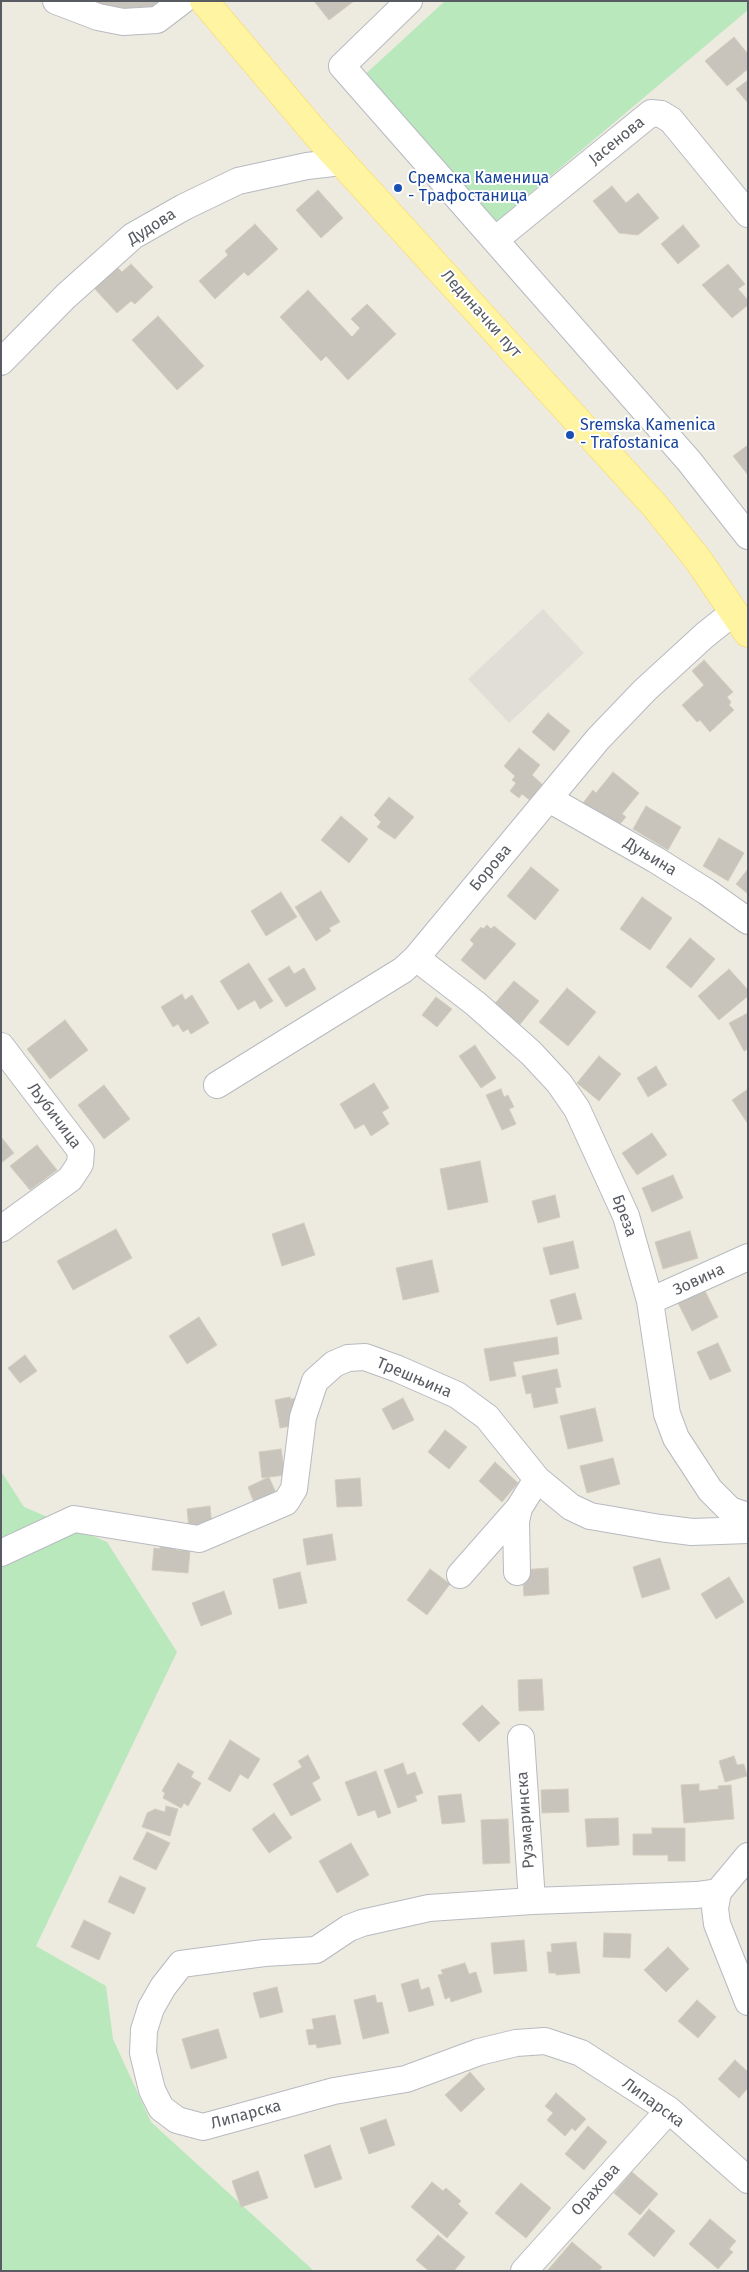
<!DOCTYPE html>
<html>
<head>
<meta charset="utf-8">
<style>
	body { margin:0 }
	#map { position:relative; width:749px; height:2272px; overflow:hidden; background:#edebdf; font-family:"Fira Sans",sans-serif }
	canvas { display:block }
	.frame { position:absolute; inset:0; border:2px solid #585c62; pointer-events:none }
</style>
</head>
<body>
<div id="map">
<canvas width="749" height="2272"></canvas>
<div class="frame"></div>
</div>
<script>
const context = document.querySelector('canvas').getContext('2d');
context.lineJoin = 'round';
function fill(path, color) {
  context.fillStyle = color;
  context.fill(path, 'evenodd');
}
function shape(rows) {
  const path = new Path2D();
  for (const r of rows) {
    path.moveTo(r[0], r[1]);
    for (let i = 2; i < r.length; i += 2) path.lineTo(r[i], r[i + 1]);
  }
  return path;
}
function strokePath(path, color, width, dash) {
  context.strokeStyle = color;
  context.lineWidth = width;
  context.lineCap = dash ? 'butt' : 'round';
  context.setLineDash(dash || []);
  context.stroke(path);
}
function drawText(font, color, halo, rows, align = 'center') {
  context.font = font + ' "Fira Sans",sans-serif';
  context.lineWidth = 4;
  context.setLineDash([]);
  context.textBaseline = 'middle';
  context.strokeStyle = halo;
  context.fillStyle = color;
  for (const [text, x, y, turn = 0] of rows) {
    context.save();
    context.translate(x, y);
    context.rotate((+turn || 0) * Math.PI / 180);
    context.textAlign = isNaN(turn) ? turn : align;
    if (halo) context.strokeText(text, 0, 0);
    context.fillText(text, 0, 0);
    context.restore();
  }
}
const industrial = shape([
	[543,609,584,653,509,723,468,679]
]);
const green = shape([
	[445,1,748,1,748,10,478,237,347,91],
	[1,1471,24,1507,107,1542,177,1652,36,1946,106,1986,113,2039,151,2122,314,2271,1,2271]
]);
const building = shape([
	[82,1,160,1,162,6,142,14,82,1],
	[314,1,354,1,329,20,314,1],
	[734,37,748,54,748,69,727,86,705,61,734,37],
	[748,80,748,103,736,89,748,80],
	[612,186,626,203,638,193,659,218,638,235,619,233,593,201,612,186],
	[318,190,343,218,321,238,296,210,318,190],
	[255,224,278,249,248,276,244,272,215,299,199,281,228,255,225,251,255,224],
	[683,225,700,246,678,264,661,244,683,225],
	[131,264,153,287,135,304,131,301,117,313,93,287,116,266,122,272,131,264],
	[728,264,745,284,738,289,748,300,748,305,732,318,702,285,728,264],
	[308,290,352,337,360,328,351,319,367,304,396,334,348,380,326,356,321,361,280,317,308,290],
	[158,316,204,366,177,390,132,340,158,316],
	[748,445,748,475,733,456,748,445],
	[704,660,733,692,727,697,731,702,729,705,734,710,710,732,700,720,697,722,682,705,704,685,692,671,704,660],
	[548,713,570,731,554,751,532,732,548,713],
	[519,748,540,765,532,775,544,786,531,801,522,794,519,798,510,791,516,783,512,780,515,776,504,766,519,748],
	[613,772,639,793,622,814,626,817,615,830,583,803,593,790,596,793,613,772],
	[389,797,414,817,395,839,377,827,381,822,374,815,389,797],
	[646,806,681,827,668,850,633,829,646,806],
	[341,816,368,839,349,863,321,840,341,816],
	[719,838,744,853,728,881,703,866,719,838],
	[531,867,559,890,535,920,507,896,531,867],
	[748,869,748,894,736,884,748,869],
	[321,891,340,922,329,928,331,931,316,941,295,907,321,891],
	[281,892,297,917,266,936,251,911,281,892],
	[642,897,672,918,650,950,620,929,642,897],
	[487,925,491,929,494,926,516,944,485,980,461,960,474,944,470,940,481,927,483,929,487,925],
	[690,938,715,959,691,988,666,967,690,938],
	[249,963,273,1001,260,1009,255,1000,238,1010,220,981,249,963],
	[289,966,294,974,304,968,316,989,286,1007,268,979,289,966],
	[729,969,748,990,748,996,719,1020,698,996,729,969],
	[514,981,539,1001,517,1028,492,1007,514,981],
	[567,988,596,1012,568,1046,539,1022,567,988],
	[182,994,185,1000,192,995,209,1023,191,1034,188,1029,183,1032,178,1024,173,1027,161,1007,182,994],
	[436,997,452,1009,437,1027,422,1015,436,997],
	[748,1013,748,1049,744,1051,729,1023,748,1013],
	[65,1020,88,1050,50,1079,27,1049,65,1020],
	[475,1045,496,1078,481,1088,459,1056,475,1045],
	[599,1056,621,1074,599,1101,577,1083,599,1056],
	[656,1066,667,1085,648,1097,637,1078,656,1066],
	[374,1083,389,1108,382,1112,389,1124,371,1136,364,1124,355,1129,340,1104,374,1083],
	[104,1085,130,1119,104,1139,78,1105,104,1085],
	[501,1089,504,1097,508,1095,514,1107,509,1109,516,1124,502,1130,486,1095,501,1089],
	[748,1089,748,1124,732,1100,748,1089],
	[652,1133,667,1155,637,1175,622,1153,652,1133],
	[1,1137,14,1153,1,1163,1,1137],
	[37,1145,57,1170,30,1190,10,1166,37,1145],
	[480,1161,488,1202,448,1210,440,1169,480,1161],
	[673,1175,683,1198,652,1212,642,1188,673,1175],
	[555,1195,560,1217,538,1223,532,1201,555,1195],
	[304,1223,315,1255,282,1266,272,1234,304,1223],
	[116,1229,132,1258,73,1290,57,1261,116,1229],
	[690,1231,698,1258,663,1269,655,1242,690,1231],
	[573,1241,579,1268,550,1275,543,1248,573,1241],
	[432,1260,439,1292,403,1300,396,1268,432,1260],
	[704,1289,718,1317,692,1331,678,1303,704,1289],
	[575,1293,582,1319,557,1325,550,1300,575,1293],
	[199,1317,217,1345,187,1364,169,1336,199,1317],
	[557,1337,559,1354,513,1362,516,1376,490,1381,484,1349,557,1337],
	[718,1343,731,1371,710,1380,697,1352,718,1343],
	[25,1355,37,1371,20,1383,8,1368,25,1355],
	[557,1369,561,1387,555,1388,558,1403,534,1408,531,1393,526,1394,522,1376,557,1369],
	[290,1397,290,1399,301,1398,296,1425,280,1428,275,1400,290,1397],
	[403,1398,414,1420,393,1430,382,1409,403,1398],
	[595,1408,603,1441,568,1449,560,1416,595,1408],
	[445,1430,467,1447,449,1469,428,1452,445,1430],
	[281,1449,285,1475,262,1478,259,1452,281,1449],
	[613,1458,620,1484,587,1493,580,1466,613,1458],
	[495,1462,518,1483,502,1502,479,1481,495,1462],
	[269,1477,277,1495,255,1505,248,1487,269,1477],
	[360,1478,362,1506,337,1507,335,1480,360,1478],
	[210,1506,212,1527,189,1529,187,1509,210,1506],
	[332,1534,336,1560,307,1565,303,1539,332,1534],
	[160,1542,176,1543,176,1550,190,1551,188,1573,152,1570,154,1548,160,1549,160,1542],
	[660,1558,670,1589,642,1598,633,1567,660,1558],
	[548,1568,549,1594,524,1596,522,1570,548,1568],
	[430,1569,450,1584,427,1615,407,1600,430,1569],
	[300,1572,307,1603,279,1609,273,1579,300,1572],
	[729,1577,744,1602,716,1619,701,1594,729,1577],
	[224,1591,232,1614,201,1626,192,1603,224,1591],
	[542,1679,544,1710,519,1711,518,1680,542,1679],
	[482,1705,500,1723,479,1742,462,1724,482,1705],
	[230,1740,260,1759,248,1779,240,1774,230,1792,208,1779,230,1740],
	[308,1755,320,1778,312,1783,321,1800,291,1816,273,1784,302,1767,298,1761,308,1755],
	[734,1756,737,1765,744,1764,747,1776,725,1782,719,1761,734,1756],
	[178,1763,194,1772,191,1777,201,1783,188,1806,184,1803,181,1808,163,1798,165,1793,162,1791,178,1763],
	[403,1763,407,1775,415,1772,423,1793,415,1796,417,1801,398,1808,384,1770,403,1763],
	[376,1771,391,1813,378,1818,375,1810,358,1816,345,1782,376,1771],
	[699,1784,699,1791,719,1789,718,1786,731,1785,734,1819,684,1823,681,1785,699,1784],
	[568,1789,569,1812,542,1813,541,1790,568,1789],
	[461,1794,465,1822,442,1824,438,1796,461,1794],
	[166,1806,178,1809,170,1836,142,1827,147,1813,155,1809,165,1812,166,1806],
	[274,1813,292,1838,269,1853,252,1829,274,1813],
	[618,1818,619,1845,587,1847,585,1819,618,1818],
	[508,1819,510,1863,483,1864,481,1820,508,1819],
	[652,1828,685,1828,685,1861,668,1861,668,1855,633,1855,633,1834,652,1834,652,1828],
	[147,1832,170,1843,156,1870,133,1859,147,1832],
	[351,1843,369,1875,337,1893,319,1861,351,1843],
	[120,1876,146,1888,134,1914,108,1902,120,1876],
	[84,1920,111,1933,99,1960,71,1947,84,1920],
	[604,1933,631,1934,630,1958,603,1957,604,1933],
	[524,1940,527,1971,494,1974,491,1943,524,1940],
	[576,1942,580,1973,556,1975,556,1973,549,1973,547,1952,552,1952,551,1944,576,1942],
	[668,1947,689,1969,666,1992,644,1970,668,1947],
	[465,1963,469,1974,476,1972,482,1992,451,2002,450,1997,445,1999,438,1975,443,1974,441,1970,465,1963],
	[418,1979,421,1990,429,1987,434,2005,409,2012,401,1984,418,1979],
	[277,1987,283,2012,260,2018,253,1993,277,1987],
	[375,1995,377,2003,382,2002,389,2033,363,2039,354,2000,375,1995],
	[697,2000,716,2017,698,2038,678,2021,697,2000],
	[335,2015,341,2044,317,2048,316,2044,309,2045,306,2030,314,2029,312,2019,335,2015],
	[218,2029,227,2058,191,2069,182,2039,218,2029],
	[735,2060,748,2072,748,2088,739,2098,718,2079,735,2060],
	[470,2072,485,2089,461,2112,445,2095,470,2072],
	[556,2093,586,2119,575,2131,572,2128,565,2136,547,2120,553,2113,545,2106,556,2093],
	[386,2119,395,2145,369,2154,360,2128,386,2119],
	[588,2126,607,2142,584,2170,565,2154,588,2126],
	[330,2145,342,2179,315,2188,304,2155,330,2145],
	[258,2171,268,2198,241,2207,232,2181,258,2171],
	[632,2172,658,2194,640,2215,614,2193,632,2172],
	[432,2182,443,2191,446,2188,461,2201,458,2204,468,2213,447,2238,411,2207,432,2182],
	[521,2183,551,2208,526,2238,495,2213,521,2183],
	[649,2209,675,2231,654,2257,628,2234,649,2209],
	[710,2219,736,2241,729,2249,733,2252,718,2269,689,2244,710,2219],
	[438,2235,465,2257,454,2271,429,2271,416,2260,438,2235],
	[572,2242,602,2267,599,2271,547,2271,572,2242]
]);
const minor = shape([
	[56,1,98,17,123,22,157,20,182,1],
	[409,1,342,66,689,461,748,536],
	[495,240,651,113,661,114,671,120,748,214],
	[1,362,66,296,133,236,184,207,238,181,307,166,342,162],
	[549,799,656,860,707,892,748,921],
	[416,958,476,1004,531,1053,559,1083,577,1109,626,1216,650,1301,667,1414,676,1438,710,1490,730,1510,748,1516],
	[1,1046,81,1151,80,1164,70,1179,1,1229],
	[217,1085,403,970,416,958,598,739,645,690,705,635,734,612],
	[650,1301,748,1257],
	[1,1553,74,1519,199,1539,286,1502,294,1489,303,1417,315,1381,334,1364,348,1358,365,1357,398,1369,457,1395,487,1417,537,1479,571,1507,590,1516,660,1528,692,1532,748,1530],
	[517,1572,516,1521,519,1508,537,1479],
	[460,1575,519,1508],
	[521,1738,532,1901],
	[748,1856,718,1892,715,1908,717,1924,748,2002],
	[718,1892,697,1895,532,1901,429,1908,362,1923,349,1928,316,1950,264,1953,181,1964,163,1987,151,2008,144,2030,143,2053,152,2090,161,2108,177,2120,203,2127,334,2091,406,2079,479,2052,516,2043,545,2041,581,2053,669,2110,748,2180],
	[524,2271,669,2110]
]);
const major = shape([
	[204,1,317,135,655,506,699,561,748,633]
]);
const markers = [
	[398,188,5,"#1a4fb4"],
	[570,435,5,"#1a4fb4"]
];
const streetNames = [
	["Јасенова",617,141,-39],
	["Дудова",152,227,-32],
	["Лединачки пут",481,314,48],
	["Дуњина",650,857,31],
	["Борова",491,868,-50],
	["Љубичица",54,1116,53],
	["Бреза",624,1216,70],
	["Зовина",699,1280,-25],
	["Трешњина",414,1378,23],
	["Рузмаринска",526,1820,-94],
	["Липарска",653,2103,36],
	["Липарска",246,2115,-15],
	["Орахова",596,2190,-48]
];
const transitNames = [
	["Сремска Каменица",408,179],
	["- Трафостаница",408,197],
	["Sremska Kamenica",580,426],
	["- Trafostanica",580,444]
];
fill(industrial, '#e0ded7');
fill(green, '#b8e8bb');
fill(building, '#c8c4bc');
strokePath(building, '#d2cdbd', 1);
strokePath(minor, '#b7bac0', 28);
strokePath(major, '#fed347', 29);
strokePath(minor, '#fff', 26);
strokePath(major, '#fff4a2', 28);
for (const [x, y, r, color] of markers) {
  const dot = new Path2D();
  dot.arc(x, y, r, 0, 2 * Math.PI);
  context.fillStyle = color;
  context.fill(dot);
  strokePath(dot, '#fff', 2);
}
drawText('16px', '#585c62', '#fff', streetNames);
drawText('16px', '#164399', '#fff', transitNames, 'left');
</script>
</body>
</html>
